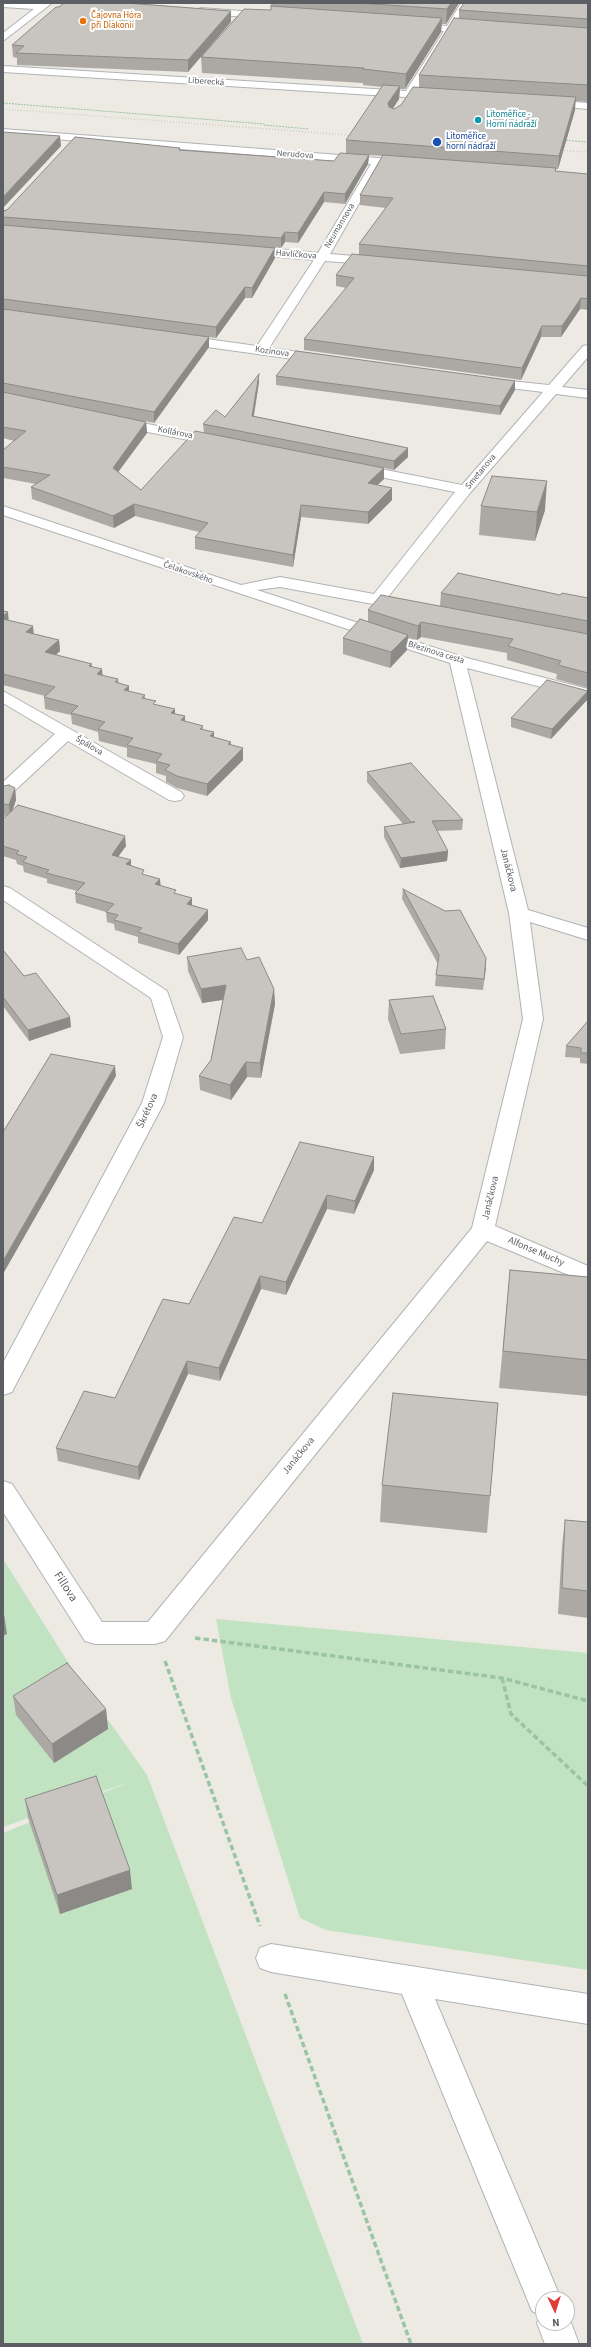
<!DOCTYPE html>
<html>
<head>
<meta charset="utf-8">
<style>
	body { margin:0 }
	#map { position:relative; width:591px; height:2347px; overflow:hidden; background:#edeae3; font-family:"Source Sans 3",sans-serif }
	canvas { display:block }
	.frame { position:absolute; inset:0; border:4px solid #5b5f63; pointer-events:none }
	.north { position:absolute; left:535px; top:2291px; width:40px; height:40px; box-sizing:border-box; background:#fff; border:1px solid #bdbfc1; border-radius:50%; rotate:176deg; font-size:11px; font-weight:700; line-height:16px; text-align:center; color:#5b5f63 }
	.north::after { content:''; display:block; margin:auto; width:14px; height:18px; background:#df3d37; clip-path:polygon(50% 0,100% 100%,50% 72%,0 100%) }
</style>
</head>
<body>
<div id="map">
<canvas width="591" height="2347"></canvas>
<div class="frame"></div>
<div class="north">N</div>
</div>
<script>
const context = document.querySelector('canvas').getContext('2d');
context.lineJoin = 'round';
function fill(path, color) {
  context.fillStyle = color;
  context.fill(path, 'evenodd');
}
function shape(rows) {
  const path = new Path2D();
  for (const r of rows) {
    path.moveTo(r[0], r[1]);
    for (let i = 2; i < r.length; i += 2) path.lineTo(r[i], r[i + 1]);
  }
  return path;
}
function strokePath(path, color, width, dash) {
  context.strokeStyle = color;
  context.lineWidth = width;
  context.lineCap = dash ? 'butt' : 'round';
  context.setLineDash(dash || []);
  context.stroke(path);
}
function drawText(font, color, halo, rows, align = 'center') {
  context.font = font + ' "Source Sans 3",sans-serif';
  context.lineWidth = 4;
  context.setLineDash([]);
  context.textBaseline = 'middle';
  context.strokeStyle = halo;
  context.fillStyle = color;
  for (const [text, x, y, turn = 0] of rows) {
    context.save();
    context.translate(x, y);
    context.rotate((+turn || 0) * Math.PI / 180);
    context.textAlign = isNaN(turn) ? turn : align;
    if (halo) context.strokeText(text, 0, 0);
    context.fillText(text, 0, 0);
    context.restore();
  }
}
const green = shape([
	[3,1559,75,1673,147,1775,363,2344,3,2344,3,1833,132,1781,3,1827],
	[216,1619,588,1653,588,1970,326,1930,300,1918,231,1698]
]);
const pathFar1 = shape([
	[3,103,264,124],
	[264,125,309,129],
	[563,140,588,142]
]);
const path = shape([
	[195,1638,502,1678,588,1701],
	[165,1661,260,1926],
	[502,1678,511,1714,588,1786],
	[285,1994,411,2344]
]);
const lane = shape([
	[271,1944,588,1994,588,2024,435,1999,561,2299,543,2299,543,2323,567,2323,567,2312,579,2344,545,2344,537,2323,540,2315,532,2311,402,1994,271,1972,260,1968,256,1958,260,1948,271,1944]
]);
const street = shape([
	[3,3,40,4,52,3,3,41,3,33,34,9,3,7,3,3],
	[461,3,471,3,456,27,478,28,483,31,478,34,453,32,416,92,441,94,442,96,437,99,3,72,3,66,406,91,444,31,413,29,408,26,413,23,447,26,461,3],
	[201,8,268,13,273,16,268,19,198,13,198,9,201,8],
	[545,100,588,103,588,109,541,105,541,101,545,100],
	[3,129,378,158,409,161,414,164,409,167,381,165,330,254,378,258,382,259,384,262,382,265,325,261,269,348,328,356,329,359,323,363,178,343,172,339,178,335,257,346,314,260,245,254,239,250,245,246,318,253,371,164,3,135,3,129],
	[588,345,588,357,562,387,588,390,588,398,556,394,470,493,388,597,412,602,414,605,412,608,406,610,280,587,257,590,463,657,588,689,588,699,467,668,528,910,588,928,588,940,530,922,543,1019,495,1226,588,1266,588,1283,487,1241,165,1641,155,1644,95,1644,85,1641,3,1512,3,1481,12,1484,102,1622,148,1622,472,1228,523,1019,509,913,450,663,3,515,3,506,241,585,280,577,374,594,455,492,350,471,348,468,350,465,355,464,462,485,543,392,486,385,479,381,481,378,549,385,583,346,588,345],
	[117,418,219,438,226,442,219,446,112,425,110,422,112,419,117,418],
	[3,691,181,792,184,796,181,800,175,801,169,800,68,741,9,796,3,797,3,782,55,734,3,703,3,691],
	[3,886,10,888,167,991,183,1037,164,1103,15,1386,12,1392,3,1395,3,1363,142,1103,163,1037,151,998,3,900,3,886]
]);
const rail = shape([
	[3,109,361,136],
	[552,150,588,152]
]);
const wall = shape([
	[64,3,131,3,231,11,188,72,17,65,17,58,13,57,12,45],
	[271,3,459,3,446,24,442,24,441,32,405,89,400,89,399,99,393,108,394,109,401,105,419,87,419,75,459,19,459,10,588,3,588,102,575,101,575,110,558,169,556,169,556,172,588,174,588,310,580,309,561,337,541,337,521,380,304,350,304,339,346,288,336,286,336,275,359,255,359,244,386,208,360,205,360,195,383,156,369,155,368,164,345,204,324,202,298,243,285,242,281,248,275,248,275,258,252,298,245,298,216,338,209,337,209,347,154,423,145,421,146,422,147,433,118,472,141,490,204,433,203,424,225,417,259,374,259,382,254,416,408,448,408,457,394,470,384,468,384,479,377,485,392,488,392,500,368,524,301,517,293,567,195,549,195,537,199,532,135,516,114,528,32,499,31,487,36,484,3,478,3,450,14,441,3,438,3,211,180,148,180,150,334,161,346,153,346,140,382,87,363,85,363,83,202,73,201,57,271,10],
	[276,376,515,381,515,390,500,415,276,385],
	[481,506,545,510,535,541,479,535],
	[441,593,560,595,588,598,588,688,556,679,557,674,507,660,507,653,421,637,417,640,408,638,407,650,390,668,343,654,343,638,368,622,368,610,440,606],
	[3,611,8,612,8,620,33,634,59,640,60,651,56,655,92,664,92,667,103,676,118,679,119,683,129,686,129,692,145,695,145,698,156,705,175,709,175,714,185,716,185,721,203,726,203,730,214,732,214,737,231,742,231,745,243,748,243,760,207,796,177,788,166,782,166,776,156,773,156,764,127,757,127,748,99,741,98,732,72,724,71,715,45,709,44,697,45,696,3,685],
	[587,700,551,739,511,727,511,718],
	[367,772,463,820,462,830,437,831,448,851,447,861,400,868,384,837,384,827,403,824,367,782],
	[3,786,15,788,16,800,13,809,126,846,118,857,131,860,131,866,160,885,176,894,192,898,192,905,208,910,208,920,179,955,138,943,138,937,115,930,114,924,107,922,106,912,76,903,75,893,77,891,47,883,47,879,24,872,23,866,17,864,16,860,3,856,3,819,6,816,3,815],
	[403,889,486,958,483,990,435,986,436,975,438,964,402,899],
	[3,950,24,976,71,1027,29,1041,3,1006],
	[187,957,247,960,274,989,275,1004,261,1078,247,1077,231,1100,200,1090,199,1076,211,1060,223,1000,202,1003,188,971],
	[389,1000,446,1029,445,1049,400,1054,388,1019],
	[588,1021,588,1064,580,1063,580,1058,565,1057,566,1046],
	[374,1170,354,1214,327,1209,286,1295,261,1289,220,1381,188,1374,139,1480,58,1461,56,1448,115,1398,189,1304,262,1223],
	[510,1270,588,1277,588,1396,499,1388],
	[498,1403,487,1533,380,1522,382,1485],
	[565,1520,588,1522,588,1618,558,1614,562,1546],
	[13,1696,106,1709,108,1729,54,1763,16,1715],
	[25,1799,132,1889,60,1914,28,1818]
]);
const shadedWall = shape([
	[451,3,459,3,446,24,447,9],
	[231,11,231,22,188,72,188,60],
	[442,18,441,32,405,89,406,74],
	[400,86,399,99,388,116,388,103],
	[576,97,575,110,558,169,559,156],
	[60,136,61,146,3,208,3,197],
	[369,155,368,164,345,204,345,194],
	[324,192,324,202,298,243,298,233],
	[285,232,285,242,281,248,281,238],
	[275,248,275,258,252,298,252,288],
	[245,287,245,298,216,338,216,327],
	[581,298,580,309,561,337,562,326],
	[542,326,541,337,521,380,522,368],
	[209,337,209,347,154,423,154,412],
	[259,374,259,382,252,425,252,416],
	[515,381,515,390,500,415,500,406],
	[146,422,147,433,113,479,113,468],
	[408,448,408,457,394,470,394,461],
	[384,468,384,479,367,495,368,483],
	[547,481,545,510,535,541,537,512],
	[392,488,392,500,368,524,368,512],
	[134,504,135,516,114,528,113,516],
	[301,505,301,517,293,567,293,555],
	[8,612,9,624,3,629,3,616],
	[421,622,421,637,417,640,418,626],
	[33,626,34,637,26,632],
	[408,635,407,650,390,668,391,652],
	[59,640,60,651,46,663,45,652],
	[102,669,103,681,97,674],
	[129,686,129,697,124,690],
	[588,691,587,700,551,739,552,729],
	[175,709,175,721,171,713],
	[185,716,185,728,181,720],
	[214,732,214,744,210,736],
	[243,748,243,760,207,796,207,784],
	[15,788,16,800,10,817,9,805],
	[125,836,126,846,112,865,112,855],
	[448,851,447,861,400,868,401,858],
	[131,860,131,870,126,864],
	[160,879,161,889,155,884],
	[192,898,192,909,187,904],
	[208,910,208,920,179,955,178,944],
	[486,958,486,968,483,990,484,979],
	[226,985,227,999,202,1003,201,989],
	[274,989,275,1004,261,1078,260,1063],
	[70,1017,71,1027,29,1041,28,1030],
	[246,1062,247,1077,231,1100,230,1085],
	[115,1066,116,1076,3,1274,3,1261],
	[374,1157,374,1170,354,1214,355,1201],
	[327,1195,327,1209,286,1295,286,1282],
	[260,1276,261,1289,220,1381,219,1368],
	[187,1361,188,1374,139,1480,138,1467],
	[4,1614,7,1634,3,1636,3,1615],
	[106,1709,108,1729,54,1763,52,1744],
	[130,1870,132,1889,60,1914,57,1895]
]);
const building = shape([
	[64,3,126,3,231,11,188,60,16,53,24,46,12,45,56,7,59,7,64,3],
	[358,3,451,3,447,9,358,3],
	[464,3,588,3,588,19,459,10,464,3],
	[271,6,442,18,406,74,363,69,364,68,201,57,244,9,271,10,271,6],
	[454,18,588,28,588,85,419,75,454,18],
	[383,85,400,86,388,103,389,107,394,109,401,105,413,87,576,97,559,156,346,140,383,85],
	[3,132,60,136,3,197,3,132],
	[75,137,180,148,179,150,334,161,340,153,369,155,345,194,324,192,298,233,285,232,281,238,3,217,3,211,7,210,75,137],
	[383,155,556,168,555,171,588,174,588,266,359,244,393,198,360,195,383,155],
	[3,225,275,248,252,288,245,287,216,327,3,299,3,225],
	[352,254,588,276,588,299,581,298,562,326,542,326,522,368,304,339,354,278,336,275,352,254],
	[3,309,209,337,154,412,3,383,3,309],
	[296,351,515,381,500,406,276,376,296,351],
	[259,374,252,416,408,448,394,461,203,424,216,410,225,417,259,374],
	[3,392,146,422,113,468,141,490,195,431,384,468,368,483,392,488,368,512,301,505,293,555,195,537,208,523,134,504,113,516,31,487,50,475,3,467,3,450,26,431,3,427,3,392],
	[492,476,547,481,537,512,481,506,492,476],
	[458,573,560,595,562,593,588,598,588,621,441,593,458,573],
	[381,595,588,634,588,673,558,665,561,661,508,646,513,639,421,622,418,626,368,610,381,595],
	[3,611,8,612,3,616,3,611],
	[3,619,33,626,26,632,59,640,45,652,92,664,89,666,102,669,97,674,118,679,115,682,129,686,124,690,145,695,142,698,156,701,153,704,175,709,171,713,185,716,181,720,203,726,200,729,214,732,210,736,231,742,228,744,243,748,207,784,177,776,165,770,170,765,156,761,162,754,127,745,133,738,98,729,105,722,71,713,78,706,44,697,55,687,3,674,3,619],
	[360,619,408,635,391,652,343,638,360,619],
	[547,680,588,691,552,729,511,718,547,680],
	[411,763,463,820,432,821,448,851,401,858,384,827,415,822,411,822,367,772,411,763],
	[9,785,15,788,9,805,3,804,3,786,9,785],
	[18,805,125,836,112,855,131,860,126,864,144,870,142,874,160,879,155,884,176,890,174,893,192,898,187,904,208,910,178,944,138,932,142,928,114,920,118,915,106,912,114,904,75,893,85,883,46,873,49,870,23,862,27,857,16,854,19,851,3,846,3,819,18,805],
	[403,889,445,911,460,910,486,958,484,979,436,975,439,955,403,889],
	[241,948,247,960,259,957,274,989,260,1063,246,1062,230,1085,199,1076,211,1060,226,985,201,989,187,957,241,948],
	[3,950,24,976,36,973,70,1017,28,1030,3,997,3,950],
	[433,996,446,1029,401,1034,389,1000,433,996],
	[588,1021,588,1053,581,1053,581,1048,566,1046,588,1021],
	[51,1054,115,1066,3,1261,3,1132,51,1054],
	[300,1142,374,1157,355,1201,327,1195,286,1282,260,1276,219,1368,187,1361,138,1467,56,1448,84,1391,115,1398,163,1299,189,1304,234,1217,262,1223,300,1142],
	[510,1270,588,1277,588,1360,503,1351,510,1270],
	[393,1393,498,1403,490,1496,382,1485,393,1393],
	[565,1520,588,1522,588,1591,562,1588,565,1520],
	[67,1663,106,1709,52,1744,13,1696,67,1663],
	[96,1776,130,1870,57,1895,25,1799,96,1776]
]);
const markers = [
	[83,21,4,"#e8710a"],
	[478,120,4,"#0f9aa8"],
	[437,142,5,"#1a4fb4"]
];
const farFoodnames = [
	["Čajovna Hóra",91,16],
	["při Diakonii",91,26]
];
const farStreetnames = [
	["Liberecká",206,82,4],
	["Nerudova",295,155,4],
	["Neumannova",340,226,-59],
	["Havlíčkova",296,255,5],
	["Kozinova",272,352,8],
	["Kollárova",175,433,11],
	["Smetanova",481,472,-50],
	["Čelakovského",188,573,19],
	["Březinova cesta",436,653,17],
	["Špálova",89,746,30]
];
const farCulturenames = [
	["Litoměřice -",486,115],
	["Horní nádraží",486,125]
];
const farTransitnames = [
	["Litoměřice",446,137],
	["horní nádraží",446,147]
];
const streetNames = [
	["Janáčkova",508,870,76],
	["Škrétova",148,1111,-66],
	["Janáčkova",491,1198,-77],
	["Alfonse Muchy",536,1252,23],
	["Janáčkova",299,1456,-51]
];
const nearStreetnames = [
	["Fillova",65,1587,57]
];
fill(green, '#c2e3c1');
strokePath(lane, '#b0b4b7', 2);
strokePath(street, '#b0b4b7', 2);
strokePath(pathFar1, '#9bc4a4', 1, [2, 1]);
strokePath(path, '#9bc4a4', 3.5, [5.5, 3]);
fill(lane, '#fff');
fill(street, '#fff');
strokePath(rail, '#b1b2b3', 1.5, [0.5, 2.5]);
fill(wall, '#aca9a5');
fill(shadedWall, '#8c8a86');
fill(building, '#c8c5c0');
strokePath(building, '#8c8a86', 1);
for (const [x, y, r, color] of markers) {
  const dot = new Path2D();
  dot.arc(x, y, r, 0, 2 * Math.PI);
  context.fillStyle = color;
  context.fill(dot);
  strokePath(dot, '#fff', 1.5);
}
drawText('9px', '#c56008', '#fff', farFoodnames, 'left');
drawText('9px', '#5b5f63', '#fff', farStreetnames);
drawText('9px', '#0d838f', '#fff', farCulturenames, 'left');
drawText('9px', '#164399', '#fff', farTransitnames, 'left');
drawText('10px', '#5b5f63', '#fff', streetNames);
drawText('12px', '#5b5f63', '#fff', nearStreetnames);
</script>
</body>
</html>
